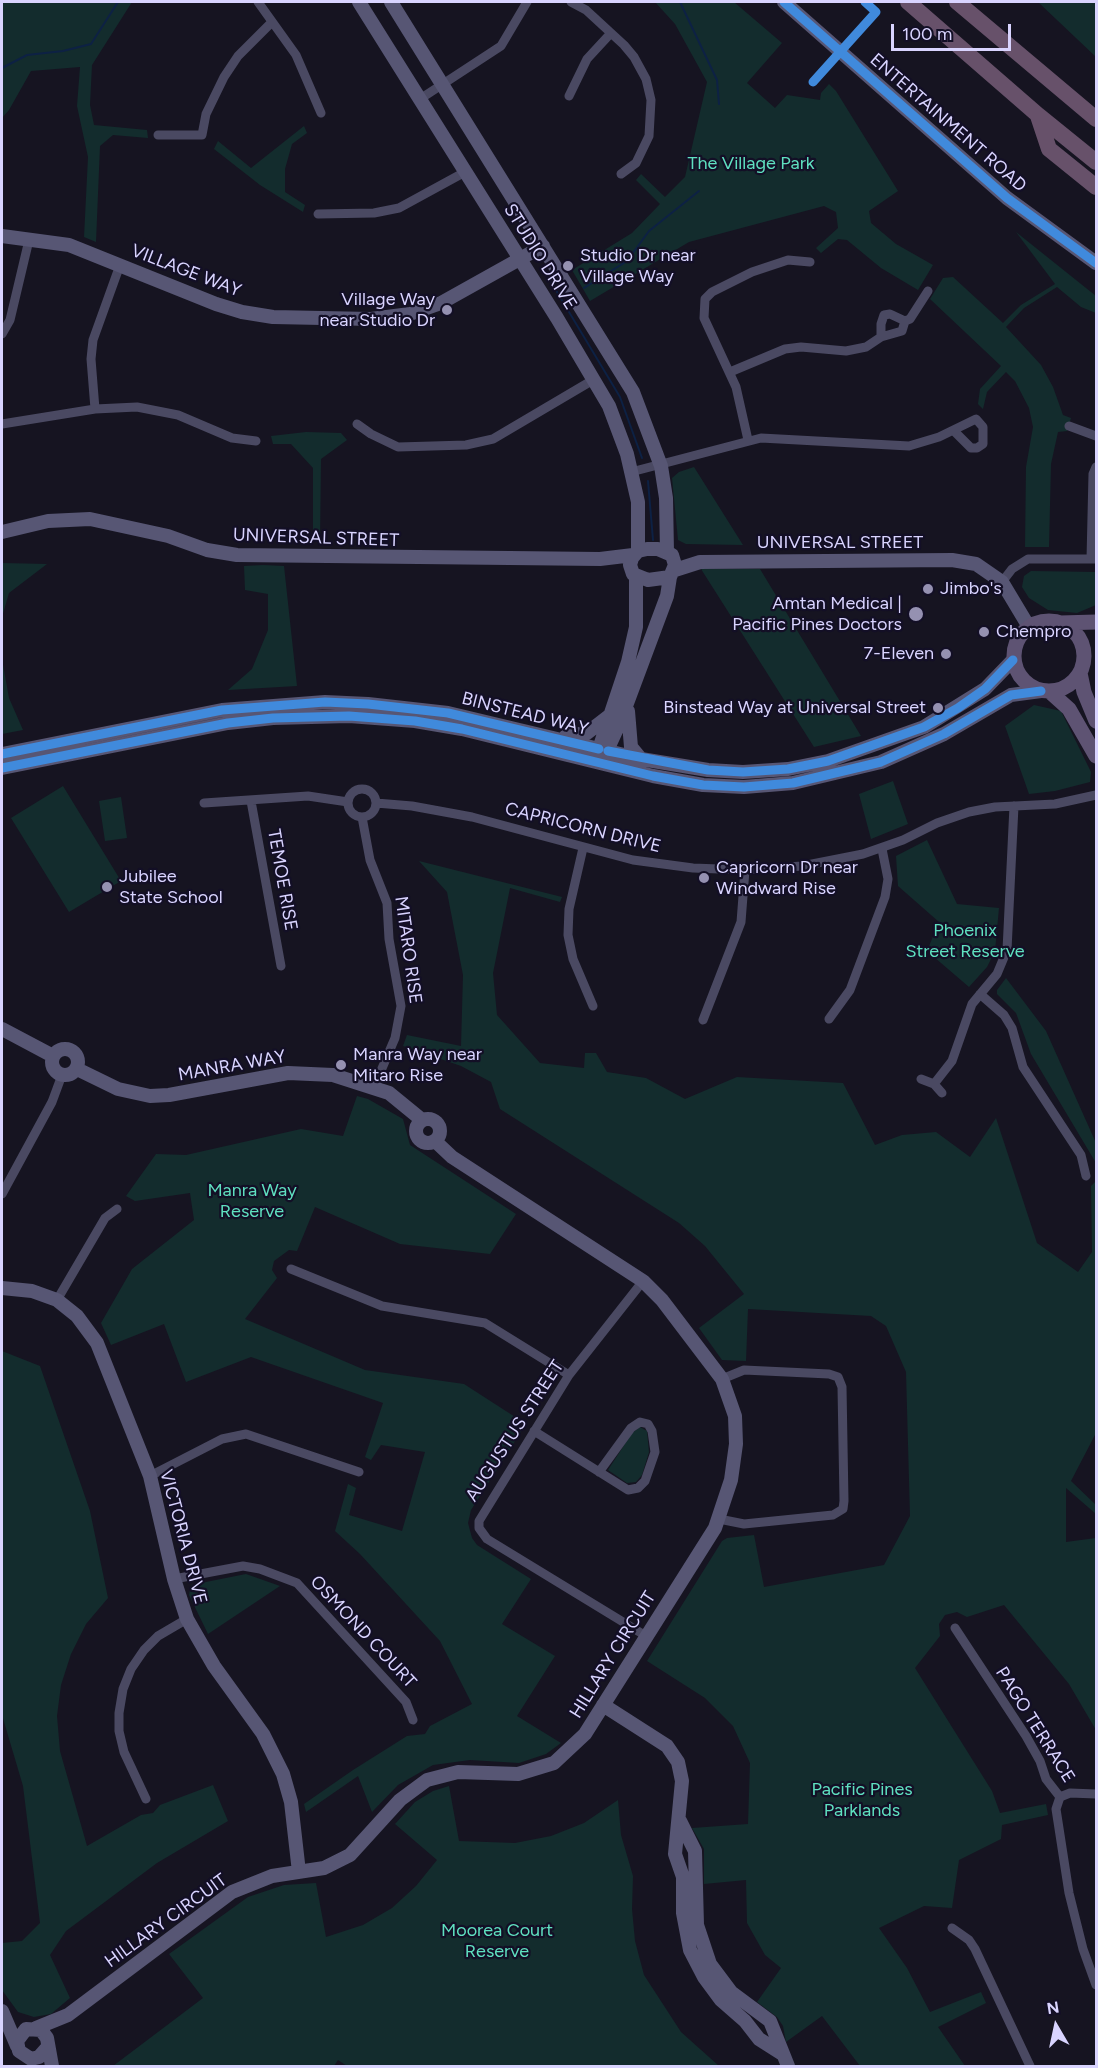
<!DOCTYPE html>
<html>
<head>
<meta charset="utf-8">
<style>
	body { margin:0 }
	#map { position:relative; width:1098px; height:2068px; overflow:hidden; background:#161421; font-family:Figtree,sans-serif }
	canvas { display:block }
	.frame { position:absolute; inset:0; border:3px solid #d9d4ff; pointer-events:none }
	.north { position:absolute; left:1026px; top:1996px; width:60px; height:60px; -webkit-text-stroke:4px #130f26; paint-order:stroke; rotate:351deg; font-size:16px; font-weight:700; line-height:24px; text-align:center; color:#d9d4ff }
	.north::after { content:''; display:block; margin:auto; width:21px; height:27px; background:#d9d4ff; clip-path:polygon(50% 0,100% 100%,50% 72%,0 100%) }
	.scale { position:absolute; left:891px; top:24px; width:120px; height:27px; box-sizing:border-box; border:3px solid #d9d4ff; border-top:0; padding-left:8px; font-size:18px; line-height:21px; white-space:nowrap; color:#d9d4ff; -webkit-text-stroke:4px #130f26; paint-order:stroke }
</style>
</head>
<body>
<div id="map">
<canvas width="1098" height="2068"></canvas>
<div class="frame"></div>
<div class="north">N</div>
<div class="scale">100 m</div>
</div>
<script>
const context = document.querySelector('canvas').getContext('2d');
context.lineJoin = 'round';
function fill(path, color) {
  context.fillStyle = color;
  context.fill(path, 'evenodd');
}
function shape(rows) {
  const path = new Path2D();
  for (const r of rows) {
    if (r.length === 3) {
      path.moveTo(r[0] + r[2], r[1]);
      path.arc(r[0], r[1], r[2], 0, 2 * Math.PI);
      continue;
    }
    path.moveTo(r[0], r[1]);
    for (let i = 2; i < r.length; i += 2) path.lineTo(r[i], r[i + 1]);
  }
  return path;
}
function strokePath(path, color, width, dash) {
  context.strokeStyle = color;
  context.lineWidth = width;
  context.lineCap = dash ? 'butt' : 'round';
  context.setLineDash(dash || []);
  context.stroke(path);
}
function drawText(font, color, halo, rows, align = 'center') {
  context.font = font + ' Figtree,sans-serif';
  context.lineWidth = 4.5;
  context.setLineDash([]);
  context.textBaseline = 'middle';
  context.strokeStyle = halo;
  context.fillStyle = color;
  for (const [text, x, y, turn = 0] of rows) {
    context.save();
    context.translate(x, y);
    context.rotate((+turn || 0) * Math.PI / 180);
    context.textAlign = isNaN(turn) ? turn : align;
    if (halo) context.strokeText(text, 0, 0);
    context.fillText(text, 0, 0);
    context.restore();
  }
}
const green = shape([
	[2,2,132,2,92,65,90,105,94,125,147,130,148,138,113,135,100,146,96,242,84,237,88,157,77,106,80,67,31,71,9,110,2,118],
	[655,2,734,2,782,43,747,83,775,108,787,95,820,100,821,93,829,84,836,91,898,191,869,211,871,223,896,244,933,265,918,290,881,268,847,240,838,239,821,253,816,248,838,228,836,212,824,206,689,242,590,301,572,270,632,233,660,204,636,180,641,174,665,197,685,177,707,82,675,24],
	[1038,2,1096,2,1096,57],
	[304,126,307,133,292,144,285,169,285,192,305,205,303,212,260,185,214,149,218,141,251,168],
	[1016,232,1096,296,1096,313,1081,307,1057,287,1024,308,1006,327,1041,365,1053,387,1063,415,1071,418,1067,431,1058,432,1051,464,1049,547,1025,547,1026,467,1033,427,1029,408,1015,381,1006,372,987,392,983,409,978,404,980,389,1001,366,930,299,943,278,953,277,1003,323,1021,305,1055,284],
	[306,432,341,433,347,440,321,459,320,542,313,541,313,468,291,444,273,444,271,436],
	[694,467,743,545,686,544,678,540,672,478,679,472],
	[2,563,47,564,9,593,2,617],
	[263,565,284,566,297,686,228,690,252,669,268,630,268,594,245,590,244,566],
	[701,569,760,569,861,736,814,747],
	[1031,571,1096,572,1096,605,1077,613,1048,610,1029,598,1022,587,1024,576],
	[2,659,9,698,23,730,2,734],
	[1034,705,1061,711,1091,772,1090,782,1055,791,1029,794,1005,726],
	[893,781,908,824,871,839,859,794],
	[63,786,121,881,69,912,11,818],
	[121,797,127,838,105,841,99,801],
	[927,840,957,904,999,908,995,951,987,967,969,987,927,951,939,922,898,886,896,856],
	[419,861,562,897,560,902,510,888,493,973,497,1015,540,1063,584,1068,585,1053,596,1053,607,1072,646,1078,685,1099,737,1077,843,1083,875,1145,902,1135,936,1132,970,1157,996,1118,1037,1243,1078,1272,1092,1252,1091,1186,1096,1181,1096,1433,1071,1481,1096,1505,1096,1514,1066,1488,1066,1542,1096,1538,1096,1730,1069,1684,1004,1605,967,1617,957,1612,945,1615,939,1624,940,1636,915,1668,992,1791,1000,1813,1046,1804,1048,1815,1002,1825,1001,1839,959,1860,952,1908,924,1906,879,1928,907,1968,930,2012,981,1992,986,2003,938,2027,965,2066,860,2066,822,2016,786,2042,783,2026,777,2017,757,2002,781,1968,765,1955,747,1923,746,1880,704,1884,704,1849,692,1828,748,1824,750,1763,733,1726,705,1698,647,1661,722,1541,727,1538,754,1535,764,1587,884,1565,910,1516,906,1372,886,1326,871,1316,748,1309,746,1361,722,1360,699,1328,744,1294,705,1246,679,1223,500,1109,491,1082,461,1066,403,1046,407,1035,461,1046,463,975,447,892],
	[1006,978,1046,1031,1096,1143,1096,1163,1031,1054,1016,1013,997,994,997,990],
	[357,1096,368,1099,403,1119,410,1145,516,1214,490,1254,400,1244,315,1207,297,1251,289,1250,274,1261,272,1270,277,1278,245,1319,365,1370,464,1384,526,1424,471,1510,468,1523,472,1538,477,1545,531,1579,502,1624,555,1656,517,1716,561,1743,546,1754,519,1763,470,1760,433,1765,398,1785,372,1812,358,1776,306,1812,304,1804,353,1770,407,1736,425,1734,430,1726,472,1704,440,1641,360,1554,335,1531,348,1484,356,1488,349,1515,402,1531,425,1452,381,1445,371,1460,365,1457,383,1403,251,1357,186,1382,164,1324,111,1345,101,1323,132,1269,194,1220,190,1193,135,1201,126,1196,156,1154,186,1155,301,1129,343,1136],
	[2,1351,40,1366,90,1511,108,1598,86,1624,71,1654,61,1685,57,1716,60,1751,87,1846,141,1815,153,1813,160,1805,213,1785,228,1821,157,1863,66,1931,50,1955,70,1998,51,2014,34,2017,18,2012,2,1990,2,1943,22,1941,40,1923,23,1786,2,1715],
	[640,1427,647,1431,649,1452,642,1475,636,1482,627,1483,608,1470,632,1433],
	[246,1574,280,1586,208,1634,189,1595,191,1585],
	[449,1786,459,1841,515,1843,551,1836,584,1823,618,1800,621,1835,633,1876,632,1909,635,1941,644,1975,681,2032,719,2066,347,2066,338,2060,334,2066,113,2066,203,1998,169,1954,248,1897,284,1885,316,1883,326,1937,363,1925,392,1908,416,1886,437,1860,395,1824,415,1802,433,1791]
]);
const stream = shape([
	[680,2,717,80,719,104],
	[2,68,27,55,63,51,91,44,118,2],
	[542,267,620,397,642,458],
	[584,288,627,261,649,231,699,191],
	[648,481,653,540]
]);
const street = shape([
	[258,2,296,55,321,113],
	[571,2,586,10,624,45,634,57,646,79,651,100,649,136,636,163,621,174],
	[569,96,587,59,611,33],
	[420,99,501,46,527,2],
	[158,135,202,135,206,114,224,77,238,56,272,22],
	[318,214,374,213,399,208,465,172],
	[905,321,910,319,928,291],
	[2,334,10,320,29,240],
	[730,372,785,349,801,347,846,351,866,347,881,337,902,331,905,321,890,314,884,315,881,324,881,337],
	[95,409,91,359,93,340,120,265],
	[2,424,95,409,137,407,178,415,232,438,256,441],
	[357,424,371,434,398,447,466,445,493,439,593,380],
	[1069,426,1096,436],
	[748,440,736,387,704,318,705,299,712,292,752,272,788,260,810,262],
	[631,472,761,438,909,446,939,437,976,419,983,427,983,444,977,448,971,448,954,431],
	[1091,559,1093,474,1096,467],
	[1002,582,1012,569,1028,559,1096,559],
	[362,803,14],
	[251,801,281,966],
	[204,803,308,796,348,802],
	[376,803,412,806,472,817,633,860,693,868,745,870,802,866,863,854,903,840,937,823,969,812,995,807,1055,804,1096,795],
	[362,817,370,860,387,903,389,939,401,1006,395,1038,374,1087],
	[583,848,569,909,568,935,573,959,593,1006],
	[980,994,1004,1015,1012,1028,1023,1067,1081,1155,1086,1176],
	[829,1019,850,990,885,897,888,879,882,849],
	[703,1020,741,922,745,870],
	[921,1079,934,1084,942,1093],
	[934,1084,952,1061,972,1004,997,974,1007,950,1014,806],
	[2,1194,52,1102,62,1075],
	[291,1269,382,1306,485,1323,569,1375],
	[643,1281,569,1375,479,1521,479,1528,487,1539,646,1636],
	[57,1300,105,1218,117,1209],
	[534,1431,628,1490,638,1488,645,1481,655,1452,652,1431,648,1424,640,1422,631,1428,599,1472],
	[150,1476,222,1439,246,1434,359,1472],
	[719,1519,744,1524,833,1515,843,1509,844,1501,842,1387,838,1377,829,1374,744,1370,722,1379],
	[174,1579,243,1566,260,1569,297,1583,406,1702,413,1720],
	[955,1628,1026,1736,1040,1761,1046,1779,1060,1797,1056,1809,1069,1893,1083,1949,1096,1985],
	[1060,1797,1070,1793,1096,1794],
	[146,1799,124,1752,119,1731,119,1713,123,1689,131,1669,144,1650,158,1636,187,1619],
	[952,1928,969,1940,975,1949,1030,2066]
]);
const secondary = shape([
	[359,2,557,318,609,406,627,454,638,502,638,551],
	[391,2,633,392,661,466,666,498,667,552],
	[784,2,1007,198,1096,263],
	[2,236,69,245,216,304,242,312,273,317,371,319,410,314,441,303,543,246],
	[2,532,48,521,90,519,168,536,207,550,237,555,600,559,633,555],
	[647,549,658,549,672,555,675,565,670,577,648,580,633,574,630,565,632,558,638,551,647,549],
	[675,570,700,562,952,560,976,564,1002,582,1029,627],
	[628,711,631,747,641,759],
	[566,736,587,733,609,716],
	[2,754,222,710,325,702,368,704,448,713,641,759,708,770,743,772,788,769,828,761,924,727,985,689,1013,660],
	[598,757,599,749,628,662,636,627,636,576],
	[604,757,620,722,667,596,670,577],
	[2,768,228,723,273,718,349,716,415,721,462,729,653,776,703,785,744,787,793,783,881,762,944,734,1011,695,1041,691],
	[2,1029,53,1056],
	[65,1062,13],
	[77,1069,118,1089,150,1096,169,1095,288,1073,333,1075,389,1093,422,1120],
	[428,1131,12],
	[2,1288,32,1291,57,1300,77,1316,97,1343,150,1476,174,1579,187,1619,214,1666,263,1734,283,1774,291,1802,299,1872],
	[603,1705,667,1746,678,1762,682,1781,675,1854,683,1877,683,1913,690,1950,704,1977,721,2000,745,2021,759,2039,781,2053],
	[680,1821,695,1851,697,1925,710,1964,731,1992,770,2021,788,2066],
	[2,2011,17,2046],
	[36,2028,68,2015,232,1892,272,1876,324,1868,350,1855,400,1800,427,1780,458,1772,518,1774,554,1763,585,1734,715,1528,731,1480,736,1444,735,1416,722,1379,662,1300,643,1281,452,1157,435,1141],
	[47,2048,39,2057,31,2059,19,2051,17,2041,26,2029,41,2030,47,2038,52,2066]
]);
const primary = shape([
	[1049,656,35],
	[1060,623,1096,622],
	[1080,673,1084,692,1096,721],
	[1049,691,1069,709,1096,756]
]);
const highway = shape([
	[908,2,1038,115,1096,162],
	[957,2,1096,119],
	[1038,116,1049,149,1096,187]
]);
const cycleway = shape([
	[784,2,1007,198,1096,263],
	[813,82,876,12,865,2],
	[608,751,708,770,743,772,788,769,828,761,924,727,958,708,985,689,1013,660],
	[2,754,222,710,325,702,368,704,448,713,599,749],
	[2,768,228,723,273,718,349,716,415,721,462,729,653,776,703,785,744,787,793,783,881,762,944,734,1011,695,1041,691]
]);
const markers = [
	[568,266,6,"#9591b1"],
	[447,310,6,"#9591b1"],
	[928,589,6,"#9591b1"],
	[916,614,8,"#9591b1"],
	[984,632,6,"#9591b1"],
	[946,654,6,"#9591b1"],
	[938,708,6,"#9591b1"],
	[704,878,6,"#9591b1"],
	[107,887,6,"#9591b1"],
	[341,1065,6,"#9591b1"]
];
const streetNames = [
	["ENTERTAINMENT ROAD",948,123,41],
	["STUDIO DRIVE",540,257,58],
	["VILLAGE WAY",186,271,21],
	["UNIVERSAL STREET",316,538,2],
	["UNIVERSAL STREET",840,543],
	["BINSTEAD WAY",525,714,14],
	["CAPRICORN DRIVE",583,828,14],
	["TEMOE RISE",282,880,80],
	["MITARO RISE",408,950,82],
	["MANRA WAY",232,1066,-10],
	["AUGUSTUS STREET",515,1431,-57],
	["VICTORIA DRIVE",183,1537,75],
	["OSMOND COURT",363,1632,47],
	["HILLARY CIRCUIT",613,1655,-58],
	["PAGO TERRACE",1035,1725,58],
	["HILLARY CIRCUIT",166,1921,-36]
];
const parkNames = [
	["The Village Park",751,164],
	["Phoenix",965,931],
	["Street Reserve",965,952],
	["Manra Way",252,1191],
	["Reserve",252,1212],
	["Pacific Pines",862,1790],
	["Parklands",862,1811],
	["Moorea Court",497,1931],
	["Reserve",497,1952]
];
const poiNames = [
	["Studio Dr near",580,256],
	["Village Way",580,277],
	["Village Way",435,300,"right"],
	["near Studio Dr",435,321,"right"],
	["Jimbo's",940,589],
	["Amtan Medical |",902,604,"right"],
	["Pacific Pines Doctors",902,625,"right"],
	["Chempro",996,632],
	["7-Eleven",934,654,"right"],
	["Binstead Way at Universal Street",926,708,"right"],
	["Capricorn Dr near",716,868],
	["Windward Rise",716,889],
	["Jubilee",119,877],
	["State School",119,898],
	["Manra Way near",353,1055],
	["Mitaro Rise",353,1076]
];
fill(green, '#132c2d');
strokePath(stream, '#0d2144', 2);
strokePath(street, '#4a4962', 9);
strokePath(secondary, '#575674', 14);
strokePath(primary, '#5e5373', 15);
strokePath(highway, '#67516a', 16);
strokePath(cycleway, '#408adc', 9);
for (const [x, y, r, color] of markers) {
  const dot = new Path2D();
  dot.arc(x, y, r, 0, 2 * Math.PI);
  context.fillStyle = color;
  context.fill(dot);
  strokePath(dot, '#130f26', 2);
}
drawText('18px', '#d9d4ff', '#130f26', streetNames);
drawText('18px', '#5fe0c0', '#130f26', parkNames);
drawText('18px', '#d9d4ff', '#130f26', poiNames, 'left');
</script>
</body>
</html>
